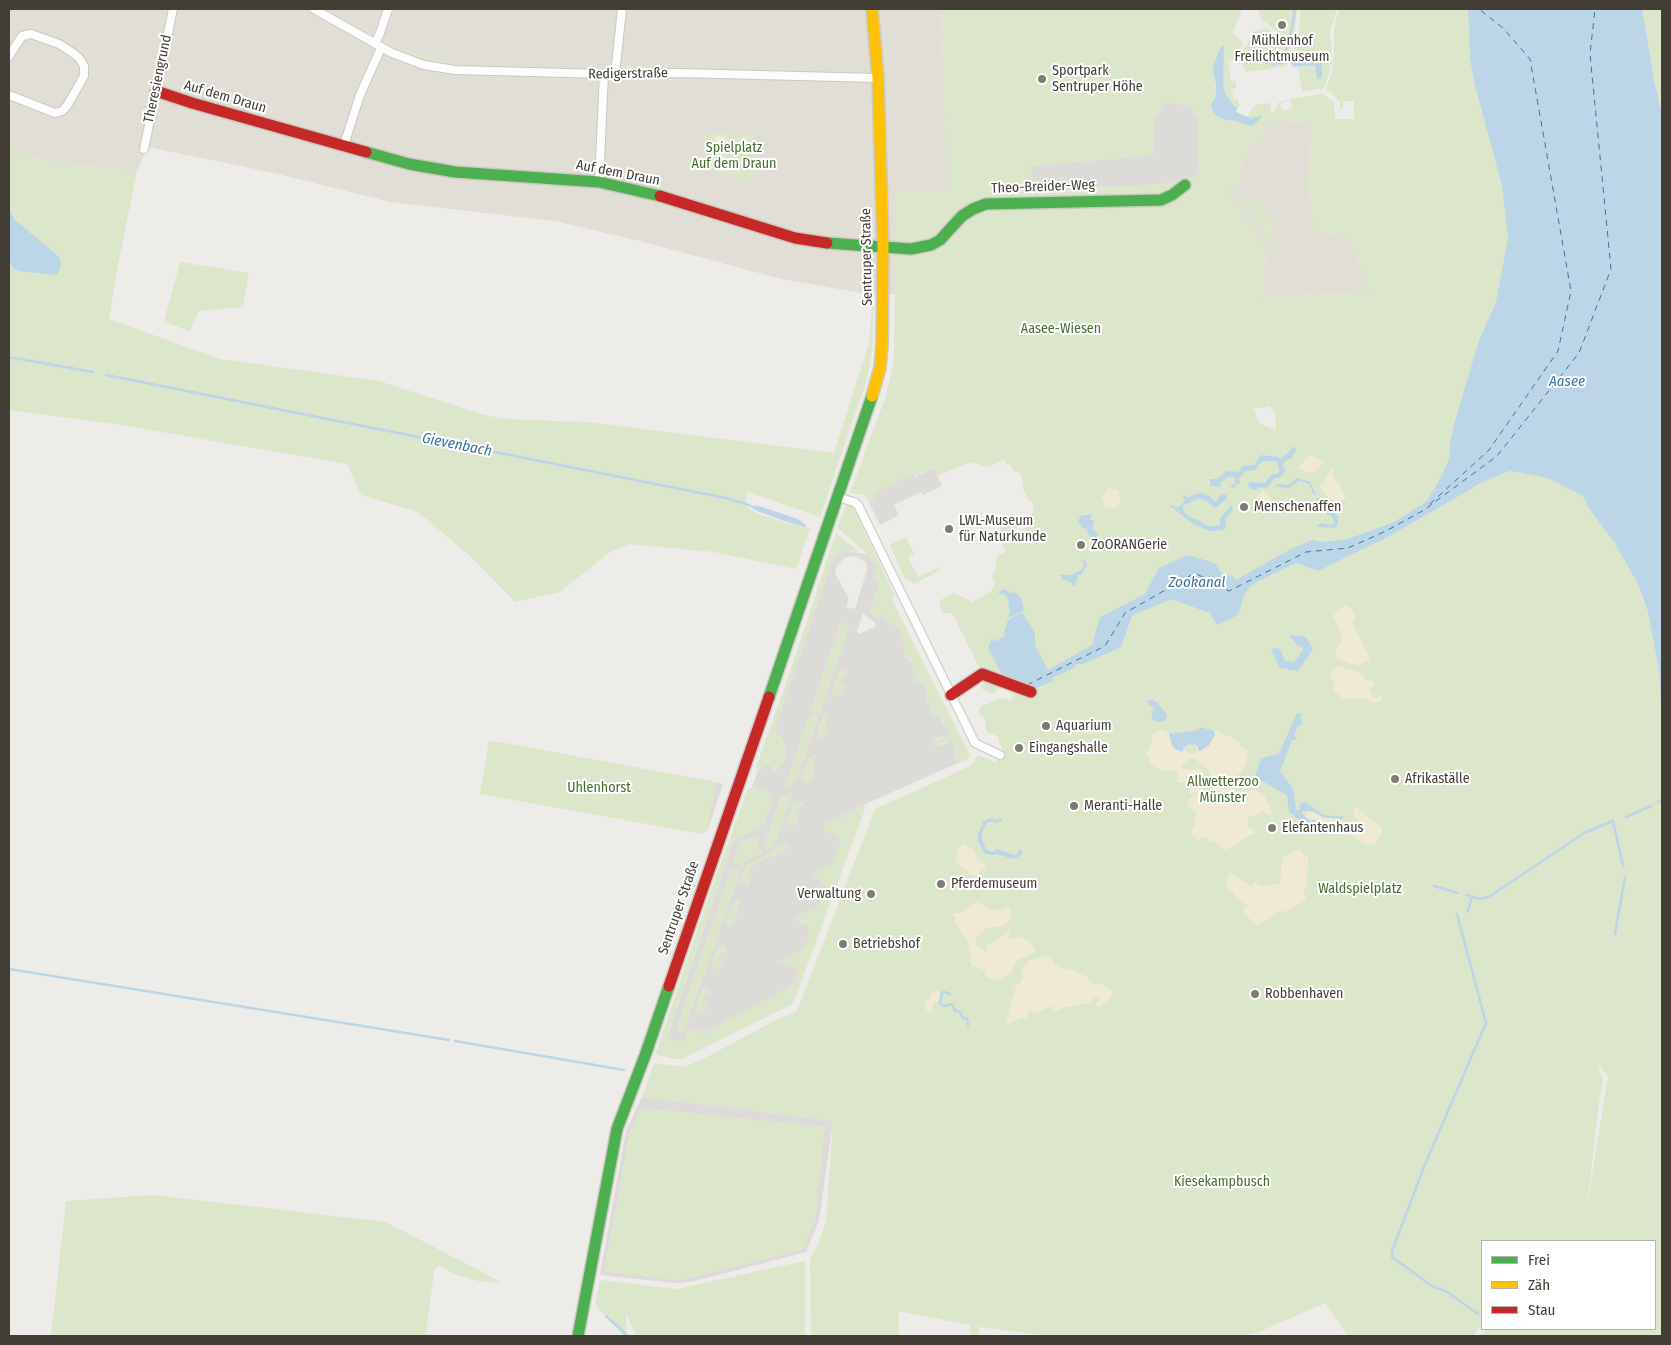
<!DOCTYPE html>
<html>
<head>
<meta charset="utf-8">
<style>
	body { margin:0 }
	#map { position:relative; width:1671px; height:1345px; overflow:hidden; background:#eeece8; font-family:"Fira Sans Condensed",sans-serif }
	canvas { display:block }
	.frame { position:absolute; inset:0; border:10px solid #433e35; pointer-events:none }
	.legend { position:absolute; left:1481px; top:1240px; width:175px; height:90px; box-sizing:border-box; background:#fff; border:1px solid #b4b2ae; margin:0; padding:6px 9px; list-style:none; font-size:15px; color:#433e35 }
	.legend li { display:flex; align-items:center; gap:10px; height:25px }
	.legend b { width:25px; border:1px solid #b4b2ae }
</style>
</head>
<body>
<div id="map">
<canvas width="1671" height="1345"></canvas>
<div class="frame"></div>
<ul class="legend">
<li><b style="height:6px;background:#4caf50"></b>Frei</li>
<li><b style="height:6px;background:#ffc107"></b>Zäh</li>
<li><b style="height:6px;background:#c62828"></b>Stau</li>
</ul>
</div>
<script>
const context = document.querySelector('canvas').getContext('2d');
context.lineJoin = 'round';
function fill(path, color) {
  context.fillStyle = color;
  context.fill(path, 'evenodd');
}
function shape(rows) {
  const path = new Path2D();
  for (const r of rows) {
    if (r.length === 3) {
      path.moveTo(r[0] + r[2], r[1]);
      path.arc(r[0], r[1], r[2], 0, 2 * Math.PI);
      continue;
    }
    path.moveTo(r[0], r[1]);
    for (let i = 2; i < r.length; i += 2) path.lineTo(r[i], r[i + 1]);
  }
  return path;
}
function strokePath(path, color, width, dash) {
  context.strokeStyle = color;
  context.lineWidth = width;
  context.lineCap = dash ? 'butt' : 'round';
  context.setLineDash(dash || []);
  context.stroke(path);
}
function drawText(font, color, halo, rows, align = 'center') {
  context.font = font + ' "Fira Sans Condensed",sans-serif';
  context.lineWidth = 4;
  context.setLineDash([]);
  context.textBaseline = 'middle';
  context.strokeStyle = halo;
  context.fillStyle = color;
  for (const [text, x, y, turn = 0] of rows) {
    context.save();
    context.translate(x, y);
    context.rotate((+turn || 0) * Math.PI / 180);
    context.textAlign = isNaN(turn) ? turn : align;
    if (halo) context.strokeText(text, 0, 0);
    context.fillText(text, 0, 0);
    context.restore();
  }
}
const residential = shape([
	[9,9,941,9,948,189,895,243,896,294,874,295,781,279,644,242,555,221,390,202,274,173,148,147,137,171,54,162,14,152,9,149],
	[1287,120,1312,126,1308,182,1315,235,1324,233,1348,238,1370,291,1263,297,1266,251,1230,193,1230,189,1239,183,1242,161,1250,147,1263,136,1274,122]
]);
const green = shape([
	[941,9,1242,9,1232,34,1237,36,1243,44,1236,54,1237,59,1228,61,1231,81,1236,81,1236,88,1232,89,1233,99,1237,99,1240,106,1234,106,1224,89,1223,83,1223,45,1214,63,1216,95,1213,99,1226,120,1236,121,1250,126,1253,119,1247,117,1255,105,1271,103,1270,111,1274,112,1278,103,1287,100,1288,101,1280,104,1283,111,1292,107,1290,99,1320,94,1325,95,1334,103,1335,119,1354,119,1354,101,1343,101,1343,109,1340,109,1340,102,1326,89,1331,75,1334,58,1334,29,1339,9,1468,9,1470,59,1475,86,1502,186,1508,238,1504,267,1496,302,1479,340,1454,424,1450,443,1450,456,1442,475,1427,501,1394,522,1367,532,1372,544,1390,536,1483,482,1510,471,1538,475,1548,478,1583,496,1588,507,1614,542,1639,586,1648,612,1659,671,1662,721,1662,1336,1480,1336,1488,1329,1655,1329,1655,1241,1482,1241,1482,1326,1480,1325,1474,1336,1348,1336,1325,1303,1261,1331,1242,1336,1050,1336,979,1327,979,1336,971,1336,970,1325,898,1311,899,1336,811,1336,810,1259,817,1247,826,1222,833,1121,642,1097,654,1063,684,1067,701,1060,780,1018,797,1011,875,809,971,766,978,755,996,763,1003,749,998,740,999,737,987,732,985,728,986,726,985,719,979,714,979,709,983,705,988,704,998,698,1011,700,1013,695,1007,689,1001,687,993,693,983,690,981,686,986,681,952,613,943,613,939,605,942,599,953,593,970,600,969,604,992,591,995,582,992,579,996,567,997,556,1006,552,1001,541,1027,527,1034,507,1032,501,1029,502,1024,491,1021,474,1014,471,1010,464,1007,465,1004,459,988,467,970,462,937,476,933,468,873,494,876,499,869,503,865,495,850,493,886,396,894,361,896,189,948,189],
	[1164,102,1189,106,1197,117,1182,182,1134,186,1032,188,1031,166,1154,155,1154,117,1162,111],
	[1288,120,1312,126,1308,182,1315,236,1324,233,1348,238,1369,291,1263,297,1266,251,1263,242,1230,193,1230,189,1239,183,1242,161,1250,147,1263,136,1274,122],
	[1269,406,1275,413,1276,430,1260,424,1253,409],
	[1597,1062,1608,1077,1587,1206,1599,1103,1603,1079],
	[1258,9,1297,9,1295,30,1291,42,1261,19],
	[1301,9,1337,9,1330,31,1332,63,1326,84,1322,90,1318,89,1302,92,1298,67,1315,65,1317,78,1322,64,1304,59,1296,62,1291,59,1299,31],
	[1642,9,1662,9,1662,114,1655,84],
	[1267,28,1290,46,1287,59,1267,57,1264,63,1273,65,1286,64,1286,66,1247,72,1244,70,1241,54,1255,31],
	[384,42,413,53,446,61,445,65,410,57,387,47],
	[623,66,703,67,703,72,623,71],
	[761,67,796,67,796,73,761,73],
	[705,133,756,134,755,183,704,170],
	[9,149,14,152,54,162,137,171,118,265,109,319,220,359,379,381,481,414,504,419,587,422,834,453,869,343,873,295,874,295,872,352,867,379,820,517,748,492,746,499,747,506,756,513,796,526,810,528,796,569,714,552,629,544,610,552,560,592,515,602,470,556,418,512,361,495,347,464,115,424,9,410],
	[605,171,664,177,664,180,662,182,607,177],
	[1240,197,1248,201,1260,204,1266,216,1269,218,1273,225,1276,242,1274,245,1272,246],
	[180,262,249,273,243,307,199,311,190,331,164,322],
	[847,504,853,507,895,596,892,598,897,610,971,757,960,762,945,742,936,747,934,744,935,740,943,738,943,722,941,718,930,713,932,706,931,702,926,700,927,691,914,681,915,675,913,672,914,668,909,659,903,656,900,641,902,635,886,622,870,614,870,609,880,585,874,580,875,575,873,561,867,554,837,527],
	[1010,518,1017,528,1003,535,999,534,1003,521],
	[836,533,859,552,849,551,838,554,833,559,776,724,779,738,784,741,786,750,784,762,778,769,772,772,758,770,756,767,790,672],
	[906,537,914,554,908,557,918,577,940,567,939,571,914,584,909,580,906,581,890,545],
	[843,623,848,625,849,628,819,714,811,711,840,625],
	[841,670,848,673,841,678,840,683,844,684,840,694,835,696,832,691,838,673],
	[829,712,825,726,828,729,825,737,819,739,817,734,824,714],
	[813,715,817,721,798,776,793,784,784,787,808,718],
	[489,740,716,782,708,830,702,834,480,794],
	[817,755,814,772,811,781,805,783,802,778,809,758],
	[752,787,765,790,770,794,772,801,765,822,757,830,734,839,669,1032,688,1037,689,1032,698,1028,704,1033,790,987,796,981,773,964,802,950,804,922,792,919,809,875,830,865,839,837,825,830,824,825,864,804,865,809,793,1004,682,1059,674,1059,657,1055,656,1053,709,896,747,791],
	[792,793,775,843,772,848,769,848,765,843,781,795],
	[794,800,803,802,796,813,800,814,796,824,791,826,787,821],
	[761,833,757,844,762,852,744,861,742,868,732,864,740,842],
	[783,843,789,844,789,848,751,866,749,874,752,875,750,882,744,884,741,882,746,865,773,852,778,845],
	[735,869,738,871,739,875,687,1023,685,1030,681,1032,677,1029,677,1026,729,876,731,871],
	[742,899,734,924,729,927,726,922,733,903],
	[722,945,727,948,719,960,722,962,720,967,715,970,712,967,712,964,718,946],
	[707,986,710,989,704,1001,708,1002,705,1010,699,1014,695,1011,703,988],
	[641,1108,826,1127,815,1221,803,1249,690,1278,673,1280,604,1271,630,1132],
	[153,1195,386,1222,503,1283,478,1281,454,1274,438,1265,434,1272,426,1334,442,1336,51,1336,66,1201],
	[805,1261,805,1336,637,1336,626,1314,627,1336,624,1336,595,1304,600,1280,676,1289]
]);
const sand = shape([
	[721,142,7],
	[725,157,729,162,727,172,712,168,714,162,718,158],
	[1310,456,1316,457,1323,463,1312,474,1310,472,1298,469,1306,458],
	[1333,469,1334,471,1332,475,1341,487,1346,498,1340,502,1330,499,1321,490,1320,486,1327,480,1324,477],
	[1108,489,1118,489,1120,499,1118,507,1106,508,1101,498],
	[1262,491,1266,492,1277,509,1270,505,1258,504,1255,499],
	[1347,605,1352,609,1356,619,1352,622,1370,659,1357,666,1337,658,1336,651,1342,638,1338,626,1334,619,1334,615,1338,609],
	[1338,666,1355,671,1363,675,1366,681,1372,679,1375,685,1369,689,1373,698,1381,696,1383,700,1374,703,1365,698,1347,699,1340,697,1334,690,1334,681,1330,677,1331,672],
	[1163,729,1169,733,1172,746,1177,750,1183,752,1183,749,1190,754,1197,752,1196,746,1193,744,1198,747,1199,751,1209,745,1215,735,1214,731,1218,731,1238,741,1242,747,1248,750,1247,755,1246,755,1247,759,1241,773,1228,779,1229,788,1244,793,1254,789,1263,794,1266,799,1273,813,1269,815,1263,811,1248,818,1247,826,1256,832,1240,841,1240,843,1225,850,1215,842,1208,841,1209,838,1201,836,1200,840,1197,839,1192,835,1191,831,1195,826,1196,811,1188,807,1189,799,1197,794,1197,792,1189,794,1190,784,1176,782,1178,774,1174,770,1168,772,1158,769,1151,764,1146,753,1150,748,1153,733],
	[1194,758,1209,770,1214,791,1207,794,1202,791,1204,773,1202,770,1184,769,1181,766,1189,759,1190,760],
	[1356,807,1382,828,1382,833,1375,844,1369,845,1363,843,1350,835,1347,830,1342,831,1335,828,1324,829,1314,820,1311,821,1306,817,1307,812,1312,811,1324,818,1332,818,1334,823,1347,827,1355,826,1358,822,1357,818,1354,817,1354,809],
	[962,844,972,848,979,861,986,865,984,869,975,876,961,867,955,861,958,846,961,847],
	[1299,849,1308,857,1307,887,1304,889,1303,894,1306,897,1305,901,1282,913,1280,910,1273,914,1273,915,1261,924,1255,925,1243,911,1248,905,1238,899,1230,889,1226,887,1228,875,1230,872,1239,878,1239,881,1244,881,1251,886,1255,882,1261,887,1272,884,1280,884,1282,857],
	[979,902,985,907,993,910,1000,910,1009,907,1011,913,1011,917,1013,918,1002,926,989,927,984,930,975,938,977,946,988,953,986,946,988,943,993,943,1009,931,1009,939,1017,939,1018,937,1022,937,1033,945,1033,947,1036,950,1034,953,1018,959,1010,974,996,980,985,977,985,971,978,967,972,966,970,961,970,949,967,940,954,922,956,919,953,913,960,913,966,910,970,905],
	[1046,956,1052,958,1053,964,1065,970,1070,968,1088,978,1089,981,1096,985,1099,983,1113,991,1110,999,1101,1006,1095,1006,1099,998,1095,996,1090,1003,1065,1007,1055,1011,1052,1006,1038,1013,1033,1012,1030,1009,1028,1010,1027,1020,1025,1021,1023,1017,1008,1024,1006,1022,1012,998,1017,984,1019,984,1024,977,1021,972,1022,969,1030,960],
	[937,991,941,993,941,997,937,1002,933,1003,932,1013,927,1011,924,1003,930,999,929,995]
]);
const parking = shape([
	[1164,102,1189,106,1197,117,1199,173,1182,182,1134,186,1032,188,1031,166,1154,155,1154,117,1162,111],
	[934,468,942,486,923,495,921,492,894,505,899,515,880,525,869,503,875,499,873,494,913,474,915,477],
	[843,551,867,554,873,561,876,569,874,580,880,584,870,609,870,614,875,617,879,618,882,615,886,622,900,629,902,635,900,641,905,644,906,649,903,656,913,663,913,672,916,677,914,681,924,686,927,690,926,700,931,702,932,706,930,713,941,718,943,727,949,730,951,735,938,738,935,740,934,744,936,747,950,742,954,745,955,751,954,756,960,762,859,807,824,825,825,830,839,837,840,843,836,855,830,865,810,875,822,882,825,888,818,906,792,918,807,925,809,938,802,950,775,963,786,964,793,966,798,972,796,981,790,987,704,1033,698,1029,689,1032,685,1040,680,1042,673,1040,669,1032,734,839,757,830,765,822,772,801,770,794,765,790,752,787,758,770,763,770,763,765,771,765,772,772,778,769,784,762,786,750,784,741,775,732,776,724,833,559],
	[853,556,860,558,866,563,867,570,855,609,846,607,849,599,835,573,836,568,842,560,847,557],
	[863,613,875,623,876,626,860,634,857,632],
	[843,623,848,625,849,628,819,714,811,710,840,625],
	[841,670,848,673,841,678,840,683,844,685,840,694,835,696,832,691,838,673],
	[828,713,825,726,828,729,825,737,819,739,817,734,824,714],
	[813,715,816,717,817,721,798,776,793,784,785,787,808,718],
	[816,755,812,770,814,772,811,781,805,783,802,778,809,758],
	[792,793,775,843,772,848,769,848,765,843,781,796],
	[794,801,803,802,802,805,798,807,796,813,800,814,796,824,791,826,787,821],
	[760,834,757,844,762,852,744,861,742,867,736,863,733,863,740,842],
	[783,843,789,844,789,848,751,866,748,874,752,875,750,882,747,884,741,882,746,865,773,852,778,845],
	[735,869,738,871,739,875,687,1023,685,1030,680,1032,677,1029,677,1026,729,876,731,871],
	[741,899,734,924,729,927,726,922,733,903],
	[722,945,727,948,725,952,723,952,718,960,722,962,720,967,715,970,712,967,712,964,718,946],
	[707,987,710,989,709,994,705,995,703,1001,708,1003,705,1010,699,1014,695,1011,703,988],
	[716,782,723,784,708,830,711,808],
	[642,1097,833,1121,819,1221,806,1252,691,1282,675,1283,600,1275,626,1131],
	[641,1108,825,1127,815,1221,803,1249,690,1278,673,1280,604,1271,630,1132]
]);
const water = shape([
	[1468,9,1642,9,1655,84,1662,114,1662,721,1659,671,1648,612,1639,586,1614,542,1588,507,1583,496,1548,478,1510,471,1483,482,1390,536,1318,571,1296,563,1269,576,1250,586,1244,596,1238,615,1217,625,1210,613,1171,599,1132,616,1121,647,1083,664,1076,664,1074,668,1052,678,1053,681,1036,688,1003,677,988,648,992,638,994,642,1005,636,1004,633,1008,620,1022,612,1035,633,1035,646,1048,670,1092,645,1100,617,1145,594,1159,568,1187,555,1215,563,1220,572,1234,577,1236,580,1291,549,1312,540,1323,542,1348,539,1394,522,1427,501,1442,475,1450,456,1450,443,1454,424,1479,340,1496,302,1508,238,1502,186,1475,86,1470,59],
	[1222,45,1224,46,1223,83,1225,92,1234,106,1238,107,1236,112,1250,118,1261,116,1262,117,1253,125,1250,126,1236,121,1226,120,1217,116,1213,111,1211,105,1216,95,1216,84,1213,72,1214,63],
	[1267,57,1291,59,1296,62,1319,57,1322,64,1322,77,1320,79,1317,79,1315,65,1294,67,1290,63,1273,65,1264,63,1263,59],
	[9,208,14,219,59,257,61,263,60,270,56,275,18,271,12,267,9,259],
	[1294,446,1296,450,1292,457,1282,464,1285,471,1279,478,1275,478,1267,488,1258,487,1256,490,1250,489,1248,484,1249,482,1265,483,1272,474,1277,474,1280,471,1276,461,1262,461,1255,470,1245,471,1239,478,1240,484,1236,484,1234,488,1230,488,1235,482,1235,477,1227,477,1220,483,1221,487,1210,486,1210,479,1217,479,1227,471,1238,472,1243,466,1254,465,1261,455,1278,457,1280,459,1287,454],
	[1297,478,1310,482,1316,494,1314,495,1309,484,1301,481,1298,481,1289,489,1275,486,1277,484,1289,485],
	[1203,493,1208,495,1216,502,1221,494,1226,495,1227,498,1216,508,1204,500,1198,498,1190,503,1183,505,1183,509,1186,514,1194,519,1198,520,1208,526,1213,526,1220,525,1220,518,1231,505,1233,509,1226,518,1226,527,1224,530,1210,531,1195,525,1170,506,1171,505,1178,508,1185,501,1183,496,1184,495,1188,498,1195,494],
	[1319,498,1338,517,1338,524,1335,528,1319,527,1317,526,1320,523,1331,525,1334,523,1333,518,1326,512,1316,499],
	[748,505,759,506,798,519,806,525,806,527,796,525,757,511],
	[1092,512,1090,520,1093,520,1094,523,1092,527,1098,535,1094,540,1091,539,1086,529,1082,528,1078,520,1082,515,1089,515],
	[1082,559,1084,559,1087,565,1081,575,1078,575,1075,587,1069,581,1062,579,1060,575,1071,575,1081,570,1084,566],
	[1003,589,1008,591,1010,594,1015,592,1021,598,1024,610,1008,618,1010,610,1008,605,1009,601,1005,595,998,593],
	[1290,635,1306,637,1313,649,1298,671,1280,668,1271,650,1273,648,1280,649,1285,661,1294,662,1303,650,1302,647,1297,645,1290,637],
	[1152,700,1157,702,1167,715,1165,721,1158,722,1151,719,1154,708,1147,703,1147,701],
	[1297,713,1302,715,1300,718,1302,721,1301,725,1298,725,1294,735,1296,737,1297,740,1292,740,1280,771,1293,789,1296,809,1298,811,1300,809,1300,804,1305,802,1324,815,1344,817,1343,819,1338,820,1338,818,1324,818,1312,811,1302,811,1302,814,1311,821,1314,819,1324,829,1335,828,1335,833,1323,835,1312,825,1309,827,1289,812,1287,795,1255,777,1261,758,1279,754],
	[1203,727,1206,729,1199,732,1209,729,1214,731,1215,735,1209,745,1202,750,1198,751,1198,747,1195,744,1187,745,1183,749,1183,752,1177,750,1172,746,1169,733,1181,736,1173,734,1176,732,1179,733,1198,730,1198,729],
	[990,818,996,820,1000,818,1003,820,997,823,991,821,986,824,981,835,986,850,993,852,997,849,1014,855,1018,853,1019,849,1023,851,1021,855,1014,859,996,854,993,855,984,853,978,841,978,834,983,822]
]);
const stream = shape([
	[1290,39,1295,9],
	[1285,59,1287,46],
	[9,357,93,372],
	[106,375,726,498,749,505],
	[1658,802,1662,800],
	[1626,817,1651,806],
	[1434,886,1458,893],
	[1467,895,1479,899,1489,897,1584,833,1613,821,1623,866],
	[1468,911,1472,897],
	[1457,914,1486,1023,1424,1167,1392,1251,1392,1257,1432,1286,1447,1292,1478,1314],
	[1615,934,1625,877],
	[9,969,449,1040],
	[950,994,944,992,942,993,940,1003,944,1006,952,1004,955,1011,960,1012,962,1017,967,1019,968,1025],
	[455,1041,624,1070],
	[606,1316,628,1336]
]);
const ferry = shape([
	[1430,504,1489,450,1558,351,1571,291,1530,59,1503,28,1479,9],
	[1027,685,1105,646,1125,613,1195,573,1229,591,1306,552,1348,548,1386,531,1424,510,1497,456,1579,353,1611,269,1590,54,1595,9]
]);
const street = shape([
	[314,9,392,53,424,65,455,70,604,74,680,73,878,78],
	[375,44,380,33,388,9],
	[9,56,22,36,31,34,59,44,73,53,79,58,84,66,84,76,67,106,62,111,55,113,9,95],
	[615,74,622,9],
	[344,145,360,95,381,48],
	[144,149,173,9],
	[599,182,604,74],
	[837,497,854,502,858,505,975,743,1000,755]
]);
const fast = shape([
	[366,152,409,164,455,172,599,182,660,196],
	[827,243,911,249,931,245,940,240,962,216,973,209,986,204,1161,200,1172,195,1185,185],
	[769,697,872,396],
	[578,1336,617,1129,646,1053,669,986]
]);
const slow = shape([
	[872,9,878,78,883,247,882,345,880,368,872,396]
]);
const jam = shape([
	[156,91,192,103,366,152],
	[660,196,795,238,827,243],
	[951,695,982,674,1031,692],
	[669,986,769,697]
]);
const markers = [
	[1282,25,5,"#7f7b74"],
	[1042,79,5,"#7f7b74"],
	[1244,507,5,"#7f7b74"],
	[949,529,5,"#7f7b74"],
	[1081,545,5,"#7f7b74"],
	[1046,726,5,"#7f7b74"],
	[1019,748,5,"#7f7b74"],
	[1395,779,5,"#7f7b74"],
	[1074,806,5,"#7f7b74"],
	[1272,828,5,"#7f7b74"],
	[941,884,5,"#7f7b74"],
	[871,894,5,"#7f7b74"],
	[843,944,5,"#7f7b74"],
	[1255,994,5,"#7f7b74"]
];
const poiNames = [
	["Mühlenhof",1282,41,"center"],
	["Freilichtmuseum",1282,57,"center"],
	["Sportpark",1052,71],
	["Sentruper Höhe",1052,87],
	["Menschenaffen",1254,507],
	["LWL-Museum",959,521],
	["für Naturkunde",959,537],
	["ZoORANGerie",1091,545],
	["Aquarium",1056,726],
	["Eingangshalle",1029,748],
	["Afrikaställe",1405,779],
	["Meranti-Halle",1084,806],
	["Elefantenhaus",1282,828],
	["Pferdemuseum",951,884],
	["Verwaltung",861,894,"right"],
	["Betriebshof",853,944],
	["Robbenhaven",1265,994]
];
const streetNames = [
	["Redigerstraße",628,74,-1],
	["Theresiengrund",158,79,-78],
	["Auf dem Draun",225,97,16],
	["Auf dem Draun",618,173,11],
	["Theo-Breider-Weg",1043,187,-2],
	["Sentruper Straße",867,257,-91],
	["Sentruper Straße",679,908,-71]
];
const parkNames = [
	["Spielplatz",734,148],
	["Auf dem Draun",734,164],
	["Aasee-Wiesen",1061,329],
	["Allwetterzoo",1223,782],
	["Münster",1223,798],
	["Uhlenhorst",599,788],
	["Waldspielplatz",1360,889],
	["Kiesekampbusch",1222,1182]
];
const waterNames = [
	["Aasee",1567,382],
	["Gievenbach",457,445,11],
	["Zookanal",1197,583]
];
fill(residential, '#e1ded6');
fill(green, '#dbe6ca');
fill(sand, '#f0ead4');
fill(parking, '#dddbd8');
fill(water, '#bcd6e8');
strokePath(stream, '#bcd6e8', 2.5);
strokePath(ferry, '#3975a3', 1, [6, 5]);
strokePath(street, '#cac8c4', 10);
strokePath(fast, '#ccc9bf', 14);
strokePath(slow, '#ccc9bf', 14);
strokePath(jam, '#ccc9bf', 14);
strokePath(street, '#fcfcfc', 8);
strokePath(fast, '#4caf50', 11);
strokePath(slow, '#ffc107', 11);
strokePath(jam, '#c62828', 11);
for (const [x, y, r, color] of markers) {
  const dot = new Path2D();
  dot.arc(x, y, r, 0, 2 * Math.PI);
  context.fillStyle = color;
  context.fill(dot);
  strokePath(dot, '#fff', 2);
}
drawText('14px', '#433e35', '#fff', poiNames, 'left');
drawText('14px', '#433e35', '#fff', streetNames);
drawText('14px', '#466e2f', '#fff', parkNames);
drawText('italic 15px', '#3975a3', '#fff', waterNames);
</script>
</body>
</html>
